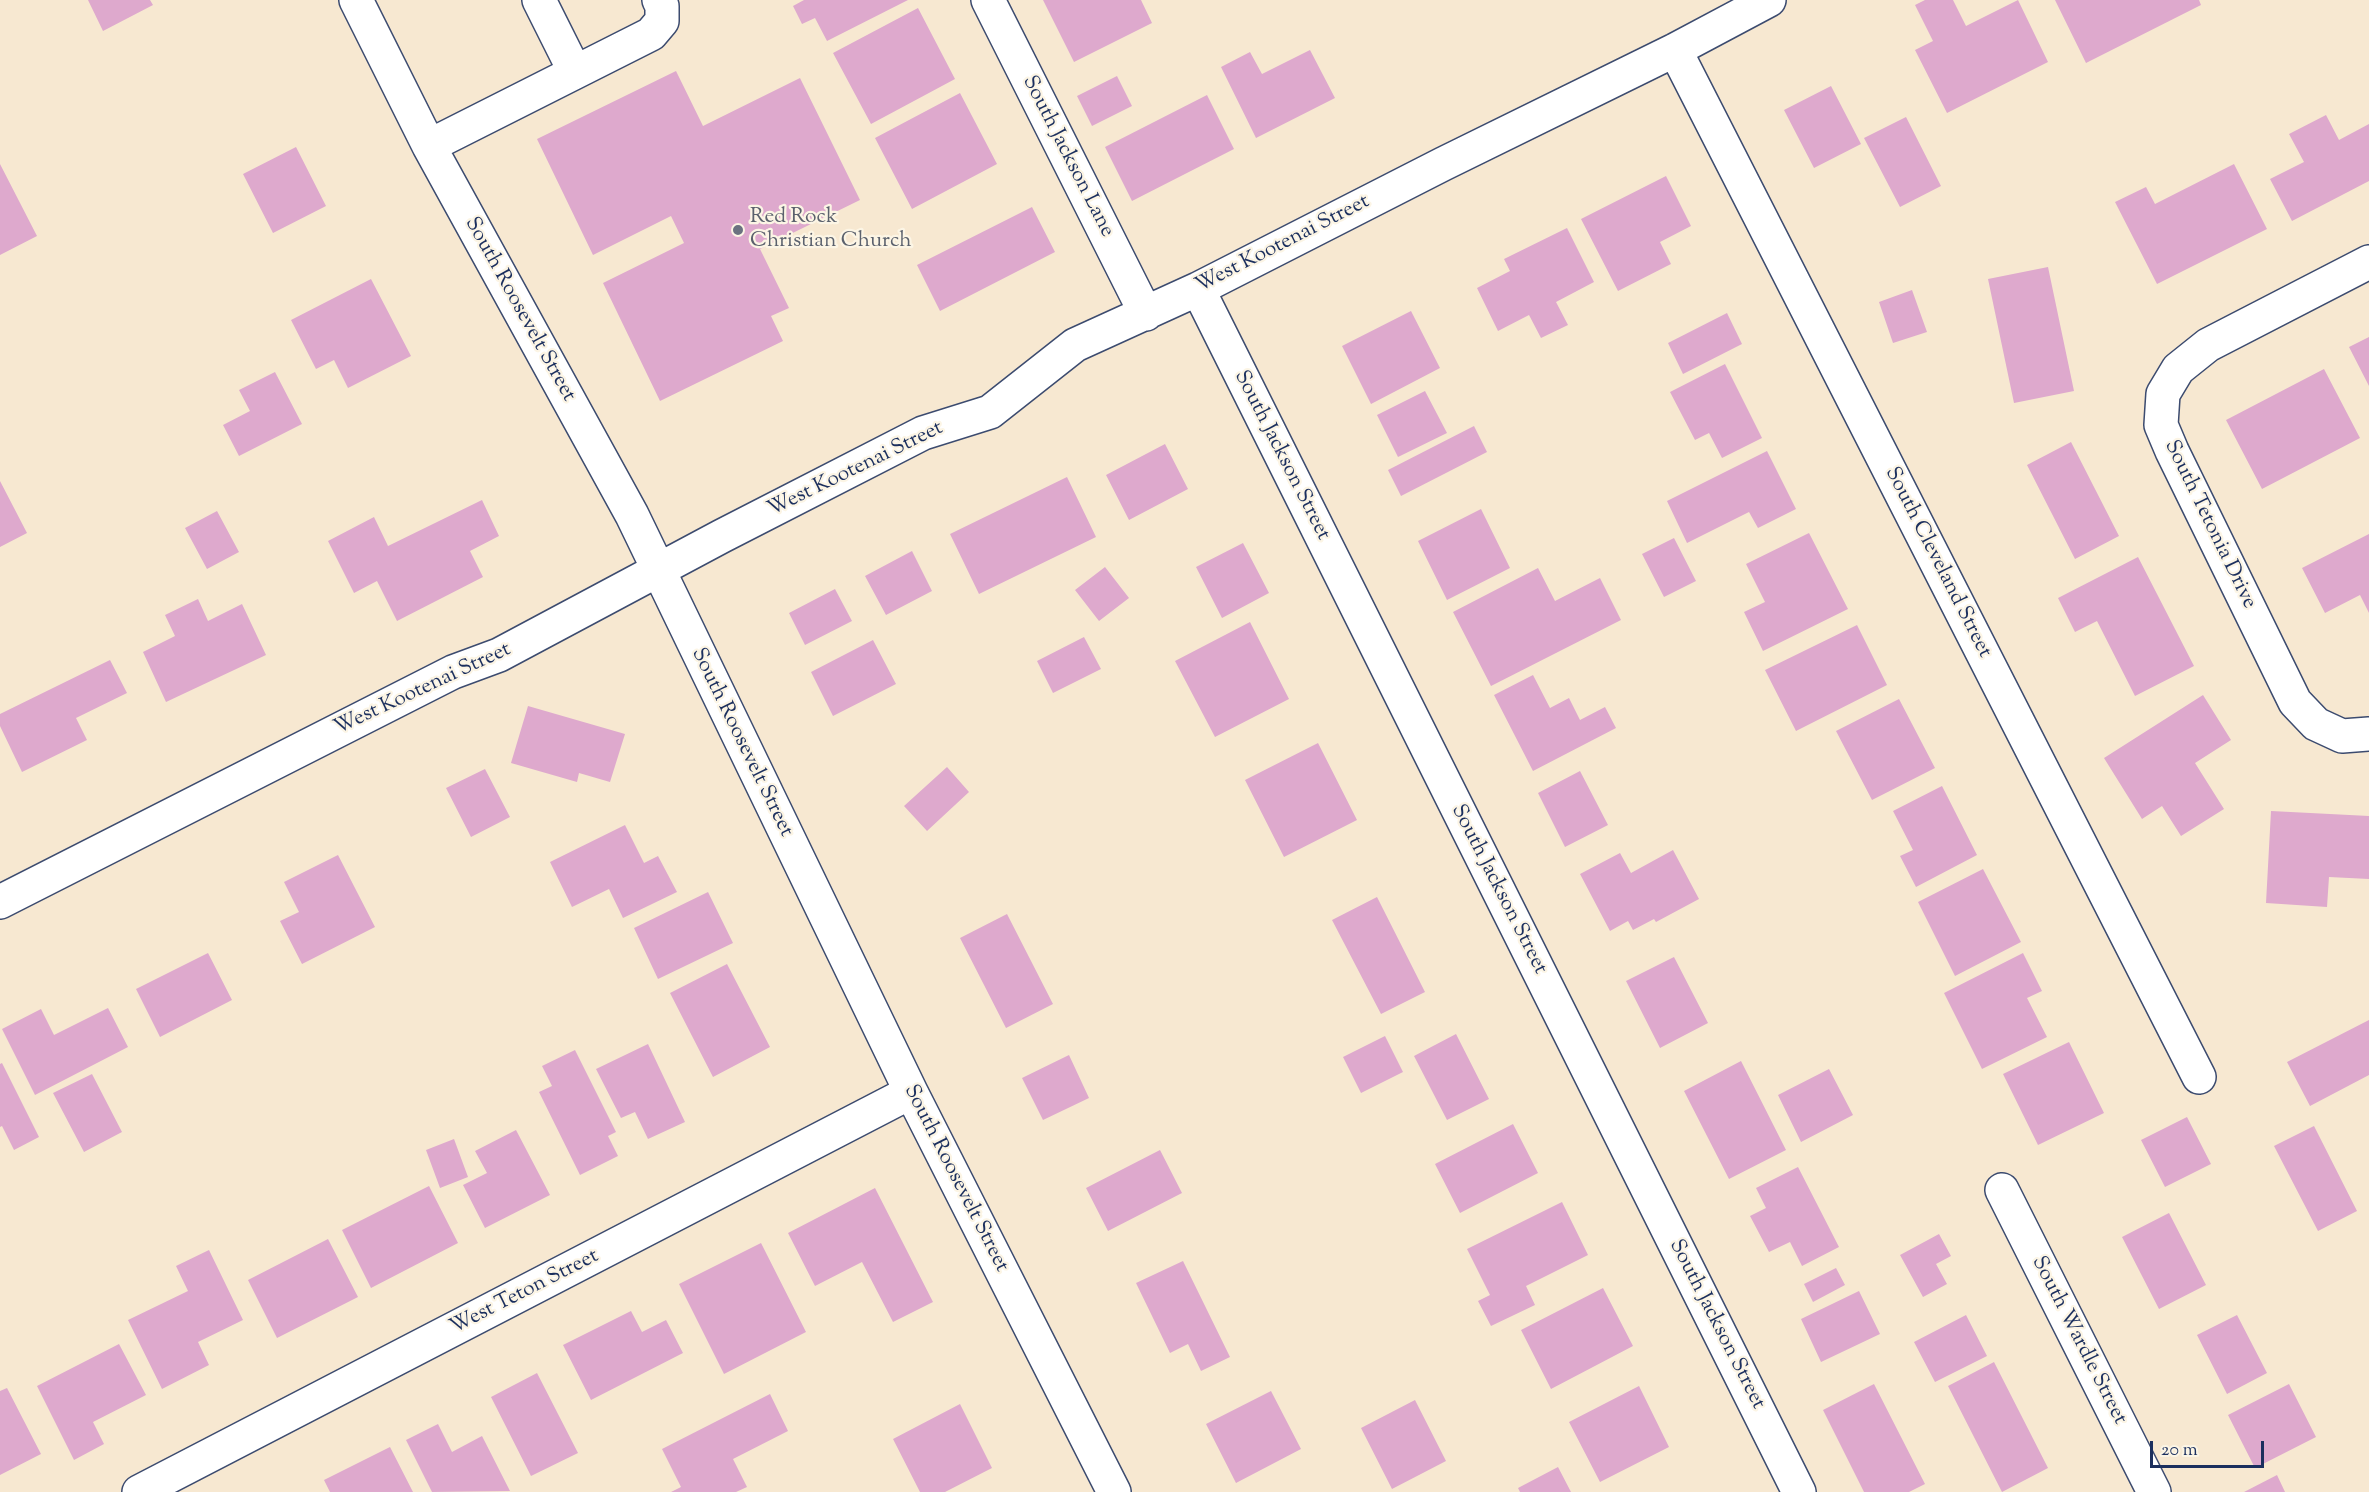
<!DOCTYPE html>
<html>
<head>
<meta charset="utf-8">
<style>
	body { margin:0 }
	#map { position:relative; width:2369px; height:1492px; overflow:hidden; background:#f7e8d1; font-family:"Sorts Mill Goudy",serif }
	canvas { display:block }
	.scale { position:absolute; left:2150px; top:1441px; width:114px; height:27px; box-sizing:border-box; border:3px solid #1b2f5e; border-top:0; padding-left:8px; font-size:18px; line-height:21px; white-space:nowrap; color:#1b2f5e; -webkit-text-stroke:4px #fcf5e5; paint-order:stroke }
</style>
</head>
<body>
<div id="map">
<canvas width="2369" height="1492"></canvas>
<div class="scale">20 m</div>
</div>
<script>
const context = document.querySelector('canvas').getContext('2d');
context.lineJoin = 'round';
function fill(path, color) {
  context.fillStyle = color;
  context.fill(path, 'evenodd');
}
function shape(rows) {
  const path = new Path2D();
  for (const r of rows) {
    path.moveTo(r[0], r[1]);
    for (let i = 2; i < r.length; i += 2) path.lineTo(r[i], r[i + 1]);
  }
  return path;
}
function strokePath(path, color, width, dash) {
  context.strokeStyle = color;
  context.lineWidth = width;
  context.lineCap = dash ? 'butt' : 'round';
  context.setLineDash(dash || []);
  context.stroke(path);
}
function drawText(font, color, halo, rows, align = 'center') {
  context.font = font + ' "Sorts Mill Goudy",serif';
  context.lineWidth = 4.5;
  context.setLineDash([]);
  context.textBaseline = 'middle';
  context.strokeStyle = halo;
  context.fillStyle = color;
  for (const [text, x, y, turn = 0] of rows) {
    context.save();
    context.translate(x, y);
    context.rotate((+turn || 0) * Math.PI / 180);
    context.textAlign = isNaN(turn) ? turn : align;
    if (halo) context.strokeText(text, 0, 0);
    context.fillText(text, 0, 0);
    context.restore();
  }
}
const building = shape([
	[88,0,150,0,153,5,103,31],
	[804,0,908,0,827,41,815,18,802,24,793,6],
	[1043,0,1141,0,1152,23,1074,62],
	[1925,0,1953,0,1966,26,2018,0,2048,62,1947,113,1915,50,1933,41,1915,5],
	[2055,0,2199,0,2201,5,2086,63],
	[918,8,955,79,871,124,833,53],
	[1310,50,1335,98,1256,138,1221,67,1250,52,1262,74],
	[676,71,703,126,800,78,860,200,760,249,789,308,771,316,783,341,660,401,603,283,684,243,671,216,593,255,537,139],
	[1117,76,1132,106,1092,126,1077,96],
	[1831,86,1861,144,1814,168,1784,110],
	[960,93,997,164,912,209,875,138],
	[1207,95,1234,149,1132,201,1105,147],
	[2326,115,2339,140,2369,124,2369,181,2292,221,2270,179,2304,162,2289,134],
	[1906,117,1941,186,1900,207,1864,138],
	[296,147,326,206,273,233,243,174],
	[0,164,37,236,0,255],
	[2234,164,2267,229,2157,284,2115,202,2146,187,2155,204],
	[1666,176,1691,226,1660,242,1671,264,1618,291,1581,219],
	[1032,207,1055,252,940,311,917,265],
	[1567,228,1594,282,1556,302,1568,325,1541,338,1529,315,1498,331,1477,288,1510,271,1504,259],
	[2048,267,2074,391,2014,403,1988,279],
	[371,279,411,356,348,388,334,360,316,369,291,320],
	[1912,290,1927,332,1893,343,1879,302],
	[1411,311,1440,368,1371,404,1342,346],
	[1727,313,1742,344,1683,374,1668,343],
	[2369,337,2369,386,2349,347],
	[1725,364,1762,438,1722,458,1709,433,1695,440,1670,392],
	[2324,369,2360,438,2262,489,2226,420],
	[275,372,302,424,239,456,223,425,250,411,239,390],
	[1425,391,1447,433,1398,457,1377,415],
	[1474,426,1487,452,1401,496,1388,470],
	[2071,442,2119,536,2075,559,2027,465],
	[1165,444,1188,489,1129,520,1106,475],
	[1767,451,1796,509,1758,528,1749,512,1687,543,1667,501],
	[1067,477,1096,537,979,594,950,534],
	[0,481,27,533,0,547],
	[482,500,499,536,470,551,483,577,397,621,377,581,354,593,328,541,374,517,388,546],
	[1481,509,1510,568,1447,600,1418,541],
	[217,511,239,552,207,569,185,528],
	[1809,533,1848,609,1763,651,1744,612,1765,602,1746,564],
	[2369,534,2369,613,2360,595,2325,613,2302,568],
	[1674,538,1696,581,1664,597,1642,554],
	[1243,543,1269,593,1222,618,1196,567],
	[912,551,932,591,886,615,865,576],
	[2138,557,2194,666,2135,696,2097,621,2075,632,2058,598],
	[1105,567,1129,598,1099,621,1075,590],
	[1538,568,1555,601,1600,578,1621,620,1491,686,1453,612],
	[835,589,852,621,805,645,789,613],
	[198,599,208,621,242,604,266,655,166,702,143,652,175,636,165,615],
	[1250,622,1289,699,1215,737,1175,661],
	[1857,625,1887,685,1796,731,1765,670],
	[1084,637,1101,669,1053,693,1037,661],
	[873,640,896,684,833,716,811,672],
	[110,660,127,693,76,718,87,740,22,772,0,726,0,714],
	[1533,675,1550,708,1569,698,1580,720,1605,707,1616,728,1533,771,1494,695],
	[2203,695,2231,740,2195,763,2224,809,2181,836,2162,806,2142,819,2104,758],
	[1899,699,1935,768,1872,800,1836,731],
	[528,706,625,734,610,782,579,773,577,782,511,763],
	[1318,743,1357,820,1284,857,1245,780],
	[947,767,969,792,927,831,904,806],
	[485,769,510,817,471,837,446,788],
	[1580,771,1608,825,1565,847,1538,793],
	[1942,786,1977,855,1916,887,1900,856,1913,850,1893,811],
	[2271,811,2369,816,2369,879,2329,877,2327,907,2266,903],
	[625,825,644,863,658,856,677,892,623,918,609,889,572,907,550,862],
	[1673,850,1699,899,1656,922,1654,919,1633,930,1628,921,1610,931,1580,874,1620,853,1631,873],
	[338,855,375,927,302,964,280,921,299,912,284,882],
	[1983,869,2021,942,1955,976,1918,902],
	[708,892,733,943,658,979,634,928],
	[1377,897,1425,992,1381,1014,1332,920],
	[1007,914,1053,1004,1006,1028,960,938],
	[208,953,232,1000,160,1037,136,989],
	[2023,953,2042,991,2027,998,2047,1037,1982,1069,1944,993],
	[1674,957,1708,1023,1660,1048,1626,981],
	[727,964,770,1047,713,1077,670,993],
	[108,1008,128,1047,35,1095,2,1029,41,1009,54,1035],
	[2369,1020,2369,1075,2310,1106,2287,1062],
	[1456,1034,1489,1099,1447,1120,1414,1056],
	[1385,1036,1403,1072,1361,1093,1343,1057],
	[2069,1042,2104,1113,2038,1145,2003,1074],
	[648,1044,685,1122,648,1139,635,1112,621,1118,596,1069],
	[575,1050,616,1132,608,1136,618,1156,580,1175,539,1092,552,1086,542,1066],
	[1069,1055,1089,1098,1043,1120,1022,1078],
	[1741,1061,1786,1150,1729,1179,1684,1091],
	[2,1063,39,1137,14,1150,2,1126,0,1127,0,1064],
	[1829,1069,1853,1115,1801,1142,1778,1095],
	[92,1074,122,1132,84,1152,53,1093],
	[2187,1117,2211,1164,2165,1187,2141,1140],
	[1513,1124,1538,1173,1460,1213,1435,1164],
	[2314,1126,2357,1211,2318,1231,2274,1146],
	[516,1130,550,1195,485,1228,463,1185,487,1173,475,1151],
	[454,1139,468,1177,440,1188,426,1150],
	[1160,1150,1182,1193,1108,1231,1086,1188],
	[1798,1167,1839,1247,1802,1266,1790,1242,1769,1252,1750,1216,1766,1208,1756,1188],
	[429,1186,458,1243,371,1288,342,1230],
	[875,1188,933,1302,893,1322,862,1262,815,1286,788,1233],
	[1562,1202,1588,1255,1526,1286,1535,1305,1491,1326,1478,1301,1490,1295,1467,1249],
	[2169,1213,2206,1285,2159,1309,2122,1237],
	[1939,1234,1951,1256,1936,1264,1947,1284,1923,1297,1900,1255],
	[328,1239,358,1297,277,1338,248,1280],
	[761,1243,806,1332,724,1374,679,1284],
	[209,1250,243,1320,198,1342,209,1365,162,1389,128,1320,188,1291,176,1266],
	[1183,1261,1230,1357,1201,1371,1188,1344,1170,1353,1136,1283],
	[1836,1268,1845,1285,1813,1302,1804,1284],
	[1603,1288,1633,1346,1551,1389,1521,1330],
	[1859,1291,1880,1334,1821,1362,1801,1319],
	[631,1311,642,1332,666,1320,683,1353,591,1400,563,1345],
	[1966,1315,1987,1356,1935,1382,1914,1342],
	[2237,1315,2267,1373,2227,1394,2197,1335],
	[119,1344,146,1395,93,1422,104,1444,74,1460,37,1386],
	[1994,1362,2048,1468,2002,1492,1948,1386],
	[537,1373,578,1453,531,1476,491,1397],
	[1874,1384,1925,1484,1909,1492,1864,1492,1823,1410],
	[2289,1384,2316,1437,2255,1468,2228,1415],
	[1639,1386,1669,1447,1600,1482,1569,1422],
	[7,1388,41,1454,0,1475,0,1391],
	[1271,1391,1301,1449,1236,1483,1206,1424],
	[770,1394,788,1431,733,1459,747,1487,736,1492,671,1492,681,1487,662,1449],
	[1415,1400,1446,1461,1392,1489,1361,1428],
	[960,1404,992,1468,945,1492,920,1492,893,1439],
	[438,1424,452,1452,482,1436,510,1491,432,1492,406,1440],
	[390,1447,413,1492,330,1492,324,1480],
	[1558,1467,1571,1492,1520,1492,1518,1488],
	[2277,1475,2285,1492,2244,1492]
]);
const minor = shape([
	[356,0,429,146,632,515,911,1092,1114,1492],
	[539,0,575,72],
	[988,0,1146,314],
	[1675,50,2199,1077],
	[429,146,651,34,662,21,662,6,659,0],
	[2369,262,2208,345,2178,369,2163,394,2161,425,2172,451,2295,702,2316,724,2342,736,2369,734],
	[1198,289,1799,1492],
	[0,902,453,672,499,655,722,536,923,433,990,412,1075,345,1198,289,1443,164,1675,50,1769,0],
	[2002,1190,2154,1492],
	[139,1492,911,1092]
]);
const markers = [
	[738,230,6,"#6b7280"]
];
const streetNames = [
	["South Jackson Lane",1067,157,63],
	["West Kootenai Street",1283,245,-27],
	["South Roosevelt Street",519,310,61],
	["South Jackson Street",1281,456,63],
	["West Kootenai Street",856,470,-26],
	["South Tetonia Drive",2209,525,64],
	["South Cleveland Street",1937,563,63],
	["West Kootenai Street",423,690,-25],
	["South Roosevelt Street",741,743,64],
	["South Jackson Street",1498,890,63],
	["South Roosevelt Street",955,1179,63],
	["West Teton Street",525,1293,-27],
	["South Jackson Street",1716,1325,63],
	["South Wardle Street",2078,1341,63]
];
const worshipNames = [
	["Red Rock",750,218],
	["Christian Church",750,242]
];
fill(building, '#dea9cd');
strokePath(minor, '#3c4b6f', 36);
strokePath(minor, '#fff', 33);
for (const [x, y, r, color] of markers) {
  const dot = new Path2D();
  dot.arc(x, y, r, 0, 2 * Math.PI);
  context.fillStyle = color;
  context.fill(dot);
  strokePath(dot, '#fcf5e5', 2);
}
drawText('21px', '#1b2f5e', '#fcf5e5', streetNames);
drawText('21px', '#5b616d', '#fcf5e5', worshipNames, 'left');
</script>
</body>
</html>
